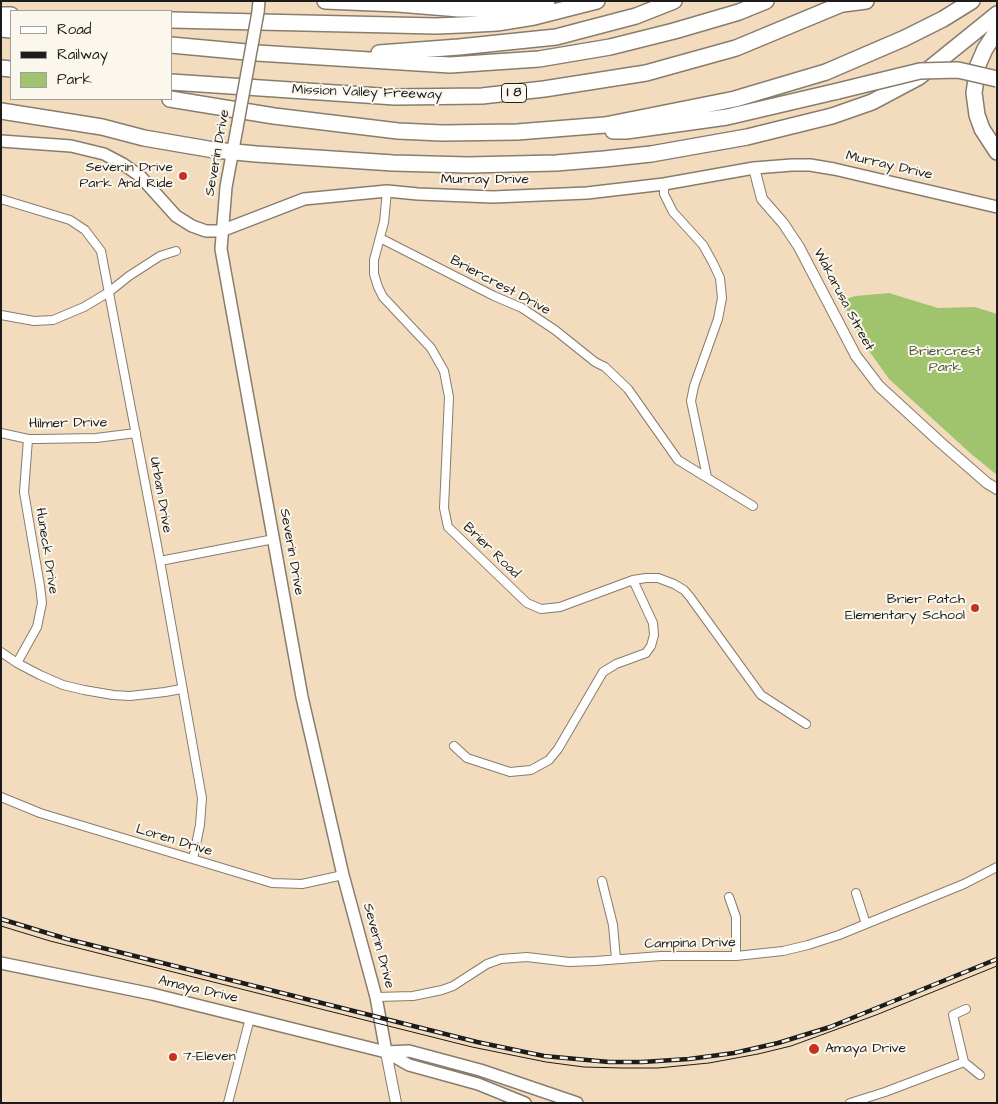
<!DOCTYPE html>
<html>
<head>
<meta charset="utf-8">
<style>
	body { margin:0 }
	#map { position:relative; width:998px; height:1104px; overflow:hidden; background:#f3dcbd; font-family:"Architects Daughter",sans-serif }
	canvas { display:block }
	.frame { position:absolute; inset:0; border:2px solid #1c1c1c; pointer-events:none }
	.legend { position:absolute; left:10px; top:10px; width:162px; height:90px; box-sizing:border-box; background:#fbf7ec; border:1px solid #a29f99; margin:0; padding:6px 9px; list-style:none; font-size:15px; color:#1c1c1c }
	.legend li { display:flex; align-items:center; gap:10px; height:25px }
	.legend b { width:25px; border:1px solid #a29f99 }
</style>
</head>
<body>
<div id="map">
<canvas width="998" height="1104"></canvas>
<div class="frame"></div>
<ul class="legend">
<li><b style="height:6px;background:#fff"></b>Road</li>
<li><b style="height:6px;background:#1c1c1c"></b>Railway</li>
<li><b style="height:14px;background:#a0c46e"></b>Park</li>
</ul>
</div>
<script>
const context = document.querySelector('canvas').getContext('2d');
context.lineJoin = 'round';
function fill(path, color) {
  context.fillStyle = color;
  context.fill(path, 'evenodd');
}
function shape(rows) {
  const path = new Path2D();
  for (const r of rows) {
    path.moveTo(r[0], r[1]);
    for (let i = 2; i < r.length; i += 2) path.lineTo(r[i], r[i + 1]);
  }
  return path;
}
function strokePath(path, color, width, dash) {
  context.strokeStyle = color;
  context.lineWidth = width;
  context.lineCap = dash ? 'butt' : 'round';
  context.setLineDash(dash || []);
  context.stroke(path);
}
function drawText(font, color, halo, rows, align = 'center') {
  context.font = font + ' "Architects Daughter",sans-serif';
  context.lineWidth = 4;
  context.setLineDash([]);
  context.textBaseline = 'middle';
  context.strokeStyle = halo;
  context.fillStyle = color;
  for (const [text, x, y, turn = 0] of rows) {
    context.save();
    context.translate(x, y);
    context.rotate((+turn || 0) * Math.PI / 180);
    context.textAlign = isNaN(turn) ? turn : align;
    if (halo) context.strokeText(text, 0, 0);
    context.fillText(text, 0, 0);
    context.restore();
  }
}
const green = shape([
	[889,293,938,308,975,307,997,314,997,475,970,453,889,379,867,348,847,312,844,300,855,296]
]);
const minor = shape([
	[664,184,664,194,673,212,703,245,713,263,720,278,722,298,718,319,694,386,691,401,707,477],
	[387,191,384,222,374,260,374,274,378,287,383,297,431,348,444,371,449,397,444,508,448,527,527,603,541,609,560,607,633,580,646,578,658,578,674,584,684,590,690,597,761,695,806,724],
	[1,199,70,220,85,230,101,251,160,561,202,798,200,825,193,859],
	[380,238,494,296,522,308,555,330,595,362,605,367,628,389,678,460,753,506],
	[1,315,34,321,53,320,84,307,109,292,129,276,160,256,176,251],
	[1,433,28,439,39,439,96,438,136,433],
	[160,561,274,539],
	[1,652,17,663,40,675,63,685,84,690,113,695,130,696,165,692,181,689],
	[17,663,37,627,42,603,40,586,24,492,28,439],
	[454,746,467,758,510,772,531,770,549,760,558,749,603,672,616,664,646,653,651,646,654,635,653,623,633,580],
	[1,797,40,813,272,883,302,884,343,875],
	[602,881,613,925,616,959],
	[856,893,866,924],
	[729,897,736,917,736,956],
	[376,997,413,996,442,990,453,986,487,964,501,959,527,957,569,962,595,961,661,956,736,956,783,951,808,945,839,935,964,884,997,867],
	[964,1062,953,1015,966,1009],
	[228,1103,250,1018],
	[850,1103,885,1092,964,1062,980,1075]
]);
const tertiary = shape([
	[754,168,762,199,783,223,799,247,856,356,879,386,940,442,987,483,997,489],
	[386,1052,396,1103]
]);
const secondary = shape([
	[258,12,259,1],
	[237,128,226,187,221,249,302,697,343,875,376,997,386,1052],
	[1,141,71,146,104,154,123,164,140,176,176,216,192,226,206,231,221,231,304,199,387,191,418,194,493,197,587,193,664,184,754,168,792,165,810,165,834,169,997,207],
	[1,963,152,994,386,1052,409,1065,478,1084,525,1103],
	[386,1052,409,1051,480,1070,577,1103]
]);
const motorway = shape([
	[325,1,398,4,459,9,497,9,547,5],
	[843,4,866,1],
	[1,15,11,15],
	[171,20,436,26,461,25,497,23,534,17,597,1],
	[1,29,11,30],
	[997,31,985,49,978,65,974,93,977,115,982,129,997,152],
	[171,45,257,53,450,65,539,59,610,47,674,31,739,12,766,1],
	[379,53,459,47,556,37,636,16,674,1],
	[1,68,11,69],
	[171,82,395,97,482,96,544,89,646,73,736,48,849,1],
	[170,99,274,116,398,131,442,133,517,132,605,125,735,99,826,72,905,38,943,19,972,1],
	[1,111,102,127,144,138,214,150,256,154,393,163,468,165,556,163,604,159,651,154,747,137,832,116,872,102,919,77,997,14],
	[613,131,626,131,727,117,838,91]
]);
const tram = shape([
	[1,926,50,941,472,1047,546,1062,584,1067,622,1068,658,1068,709,1063,758,1054,791,1046,876,1015,997,966]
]);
const rail = shape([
	[1,919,67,939,477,1042,544,1056,609,1062,642,1062,689,1059,734,1053,778,1043,830,1027,997,959]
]);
const secondaryBridge = shape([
	[237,128,258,12]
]);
const motorwayBridge = shape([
	[838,91,920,71,958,70,997,79]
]);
const markers = [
	[183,176,5,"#c8321e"],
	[975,608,5,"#c8321e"],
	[814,1049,6,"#c8321e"],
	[173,1057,5,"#c8321e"]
];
const shields = [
	[514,93,25]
];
const shieldNames = [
	["I 8",514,93]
];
const streetNames = [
	["Mission Valley Freeway",367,93,2],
	["Severin Drive",218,153,-80],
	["Murray Drive",889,166,13],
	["Murray Drive",485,180],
	["Briercrest Drive",500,286,28],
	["Wakarusa Street",843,300,62],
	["Hilmer Drive",68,424,-1],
	["Urban Drive",160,495,80],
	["Huneck Drive",46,551,81],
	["Brier Road",491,551,44],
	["Severin Drive",291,552,80],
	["Loren Drive",174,841,17],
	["Campina Drive",690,944,-1],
	["Severin Drive",378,946,75],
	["Amaya Drive",198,990,13]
];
const poiNames = [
	["Severin Drive",173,168],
	["Park And Ride",173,184],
	["Brier Patch",965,600],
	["Elementary School",965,616],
	["Amaya Drive",825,1049,"left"],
	["7-Eleven",183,1057,"left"]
];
const parkNames = [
	["Briercrest",945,352],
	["Park",945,368]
];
fill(green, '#a0c46e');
strokePath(minor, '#887c6c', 10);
strokePath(tertiary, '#887c6c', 12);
strokePath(secondary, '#887c6c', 14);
strokePath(motorway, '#887c6c', 18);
strokePath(minor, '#fff', 8);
strokePath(tertiary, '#fff', 10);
strokePath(secondary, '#fff', 11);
strokePath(motorway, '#fff', 15);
strokePath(tram, '#1c1c1c', 1);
strokePath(rail, '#1c1c1c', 4.5);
strokePath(rail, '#fbf7ec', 2.5, [8]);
strokePath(secondaryBridge, '#887c6c', 14, []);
strokePath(motorwayBridge, '#887c6c', 18, []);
strokePath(secondaryBridge, '#fff', 11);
strokePath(motorwayBridge, '#fff', 15);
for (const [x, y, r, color] of markers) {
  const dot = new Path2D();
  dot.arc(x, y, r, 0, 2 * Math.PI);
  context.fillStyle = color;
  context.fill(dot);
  strokePath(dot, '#fbf7ec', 2);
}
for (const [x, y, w] of shields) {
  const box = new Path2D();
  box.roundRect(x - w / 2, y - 9.5, w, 19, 4);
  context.fillStyle = '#fbf7ec';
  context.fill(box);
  strokePath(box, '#1c1c1c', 1);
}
drawText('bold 12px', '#1c1c1c', null, shieldNames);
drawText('14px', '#1c1c1c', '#fbf7ec', streetNames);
drawText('14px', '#1c1c1c', '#fbf7ec', poiNames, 'right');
drawText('14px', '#4a5739', '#fbf7ec', parkNames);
</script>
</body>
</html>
